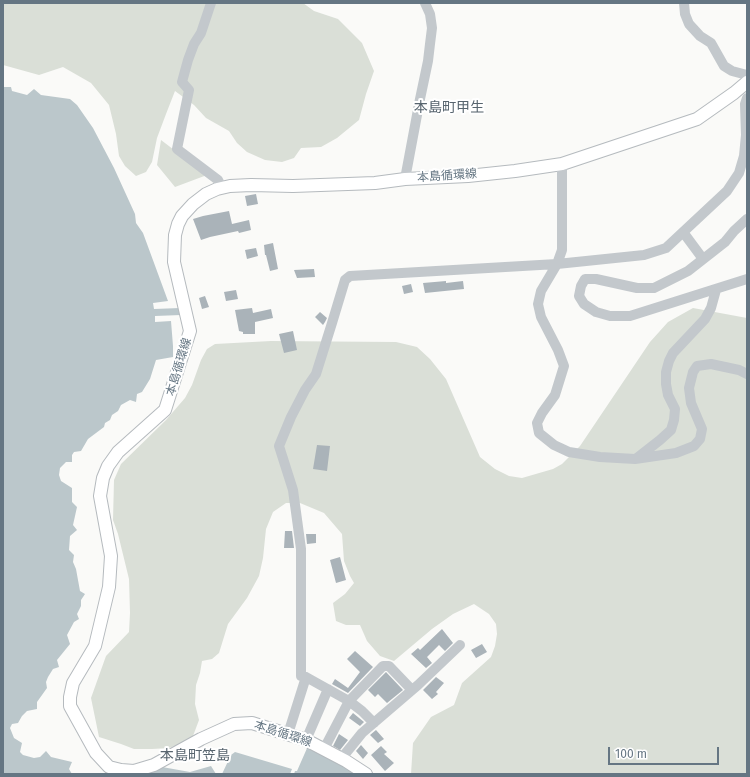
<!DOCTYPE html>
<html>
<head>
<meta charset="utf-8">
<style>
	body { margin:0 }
	#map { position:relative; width:750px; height:777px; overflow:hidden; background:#fafaf8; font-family:"Fira Sans",sans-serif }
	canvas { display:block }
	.frame { position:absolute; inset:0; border:4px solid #657683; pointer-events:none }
	.scale { position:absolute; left:608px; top:747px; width:111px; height:18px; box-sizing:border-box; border:2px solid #657683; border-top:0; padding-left:5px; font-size:12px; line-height:14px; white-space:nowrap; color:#657683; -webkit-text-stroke:3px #fff; paint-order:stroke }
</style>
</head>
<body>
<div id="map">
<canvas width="750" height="777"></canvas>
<div class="frame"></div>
<div class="scale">100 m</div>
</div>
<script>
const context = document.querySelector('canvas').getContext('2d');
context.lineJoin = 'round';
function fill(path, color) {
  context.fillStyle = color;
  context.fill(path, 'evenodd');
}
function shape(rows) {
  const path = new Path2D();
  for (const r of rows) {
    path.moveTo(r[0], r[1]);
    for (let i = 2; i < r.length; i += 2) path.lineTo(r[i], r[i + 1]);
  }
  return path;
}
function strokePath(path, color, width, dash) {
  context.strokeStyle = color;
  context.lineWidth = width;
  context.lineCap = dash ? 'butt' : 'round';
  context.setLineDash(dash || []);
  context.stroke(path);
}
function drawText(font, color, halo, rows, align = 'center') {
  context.font = font + ' "Fira Sans","Noto Sans JP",sans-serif';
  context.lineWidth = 4;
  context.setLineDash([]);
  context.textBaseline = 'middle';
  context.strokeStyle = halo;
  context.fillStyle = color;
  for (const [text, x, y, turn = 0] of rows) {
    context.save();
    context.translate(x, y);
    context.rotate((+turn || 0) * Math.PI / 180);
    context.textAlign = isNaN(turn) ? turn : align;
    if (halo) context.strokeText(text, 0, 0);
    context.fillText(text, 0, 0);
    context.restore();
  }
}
const green = shape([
	[3,3,303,3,314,11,338,19,362,43,374,71,366,94,359,120,337,138,321,147,301,148,294,158,282,162,265,160,247,152,237,143,229,131,206,118,194,105,175,91,166,114,157,138,152,162,146,172,136,176,125,166,119,156,116,134,109,105,91,83,63,67,39,75,3,65],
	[161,140,207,175,175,187,157,165],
	[693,308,747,318,747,774,411,774,413,743,431,717,454,705,462,683,491,657,495,646,497,634,496,624,489,614,474,604,453,614,432,629,394,661,380,656,367,641,360,625,346,625,336,621,333,603,345,594,354,583,350,576,344,561,342,534,324,513,300,503,286,503,273,512,266,529,263,558,259,576,247,598,228,624,219,653,212,659,202,661,200,673,196,685,195,704,199,720,193,736,185,742,169,748,152,749,134,749,121,744,99,737,91,698,106,656,129,632,130,613,129,579,118,534,113,520,114,480,121,464,166,420,185,398,192,385,201,360,207,349,215,344,271,341,396,342,417,347,430,359,446,379,480,457,495,469,509,476,522,478,553,469,562,464,580,446,650,342,668,322]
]);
const water = shape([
	[3,87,11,87,12,91,27,95,34,89,41,95,70,99,77,105,93,128,114,168,135,214,136,223,143,233,168,301,153,303,154,309,180,308,181,315,155,316,155,322,171,321,173,346,173,357,156,360,150,379,142,392,137,394,136,402,130,400,121,405,118,411,112,415,110,420,105,423,104,427,88,439,81,451,74,452,72,455,72,462,66,462,60,468,59,475,61,481,72,488,72,502,77,507,73,525,77,530,70,536,69,550,74,555,73,562,76,569,80,591,85,594,81,600,81,606,77,614,79,619,74,622,67,635,70,644,57,660,59,667,53,669,48,677,46,682,47,688,37,702,37,709,27,711,22,716,18,723,12,724,10,728,14,738,22,743,20,752,23,755,34,758,40,757,46,751,51,757,72,762,69,769,72,774,3,774],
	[308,746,361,774,294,774,295,771,297,771],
	[235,752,292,769,290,774,222,774,231,755],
	[211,766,216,774,146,774,162,767,190,772]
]);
const building = shape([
	[256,194,258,204,247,206,245,196],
	[229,211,232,224,249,220,251,230,239,233,238,231,210,237,201,240,193,219,203,216],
	[273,243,278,269,270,271,266,255,265,255,264,245],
	[256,248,258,256,247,259,245,250],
	[314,269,315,277,297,278,294,270],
	[446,281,446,283,463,281,464,289,425,293,423,283],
	[411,284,413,292,404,294,402,286],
	[236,290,238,299,226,301,224,292],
	[205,296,209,307,202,309,199,298],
	[252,308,253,313,271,309,273,318,255,322,255,334,243,334,243,332,239,331,235,310],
	[320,312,327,318,325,322,323,325,315,317],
	[293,331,297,350,284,353,279,334],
	[317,445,330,446,327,471,313,469],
	[285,531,292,531,294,548,284,548],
	[306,534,316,534,316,543,307,544],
	[340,557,346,580,336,583,330,560],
	[442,629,453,643,445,651,439,645,427,657,432,663,426,668,411,654,418,648,420,650],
	[482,644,487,652,476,658,471,650],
	[355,651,373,667,348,693,332,684,335,679,348,688,360,672,347,659],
	[386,672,403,690,387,703,378,694,375,697,368,690],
	[436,677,444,683,436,692,438,694,432,699,423,690],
	[353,713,364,722,360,726,349,718],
	[376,730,384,739,378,743,370,735],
	[339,734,348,740,340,750,333,746],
	[361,745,368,753,363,759,356,751],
	[381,746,387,752,384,754,394,763,385,771,371,755]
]);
const minor = shape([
	[211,3,201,33,194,44,188,60,182,82,189,90,177,149,218,180,222,188],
	[684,3,685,14,689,24,700,36,711,43,724,66,732,71,747,75],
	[562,164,562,250,557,264,541,291,538,304,541,317,558,350,564,366,555,395,542,413,537,423,539,433,554,445,569,452,600,457,635,459,676,453,694,446,700,439,702,429,691,403,689,388,693,372,697,366,711,364,739,370,747,374],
	[405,179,420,99,428,61,430,44,432,28,430,14,425,3],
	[747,219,734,231,725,242,688,271,654,288,637,288,596,279,585,279,581,286,579,296,584,304,596,312,610,316,630,316,747,279],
	[683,232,703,259],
	[637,458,660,440,671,430,674,420,675,409,668,395,666,384,666,372,669,361,673,353,705,319,711,308,716,290],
	[374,723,362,711,349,701,383,666,389,666,412,690],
	[288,734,306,677],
	[306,740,328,689],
	[324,749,349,701,306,677,301,676,301,549,293,490,279,446,291,417,305,390,316,374,332,323,345,280,350,276,557,264,644,255,666,248,727,191,739,173,744,156,746,135,745,104,747,98],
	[341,759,362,733,418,685,460,645]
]);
const major = shape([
	[366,774,346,761,306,740,252,723,234,724,201,739,154,765,134,771,121,770,109,767,96,753,70,706,70,697,73,683,95,646,109,587,111,556,100,496,103,478,108,466,118,452,165,410,190,331,174,262,175,235,178,224,182,216,193,204,206,194,217,189,230,186,251,185,293,186,375,183,405,179,468,176,515,171,562,164,697,119,734,93,747,82]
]);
const streetNames = [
	["本島循環線",447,176,-4],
	["本島循環線",179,367,-73],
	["本島循環線",283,734,18]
];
const quarterNames = [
	["本島町甲生",449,108],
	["本島町笠島",195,756]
];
fill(green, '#dadfd7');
fill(water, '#bbc7cb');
fill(building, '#aab3b9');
strokePath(major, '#b5babe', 14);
strokePath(minor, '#c3c8cc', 10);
strokePath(major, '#fff', 12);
drawText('12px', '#657683', '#fff', streetNames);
drawText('14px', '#57646e', '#fff', quarterNames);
</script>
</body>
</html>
